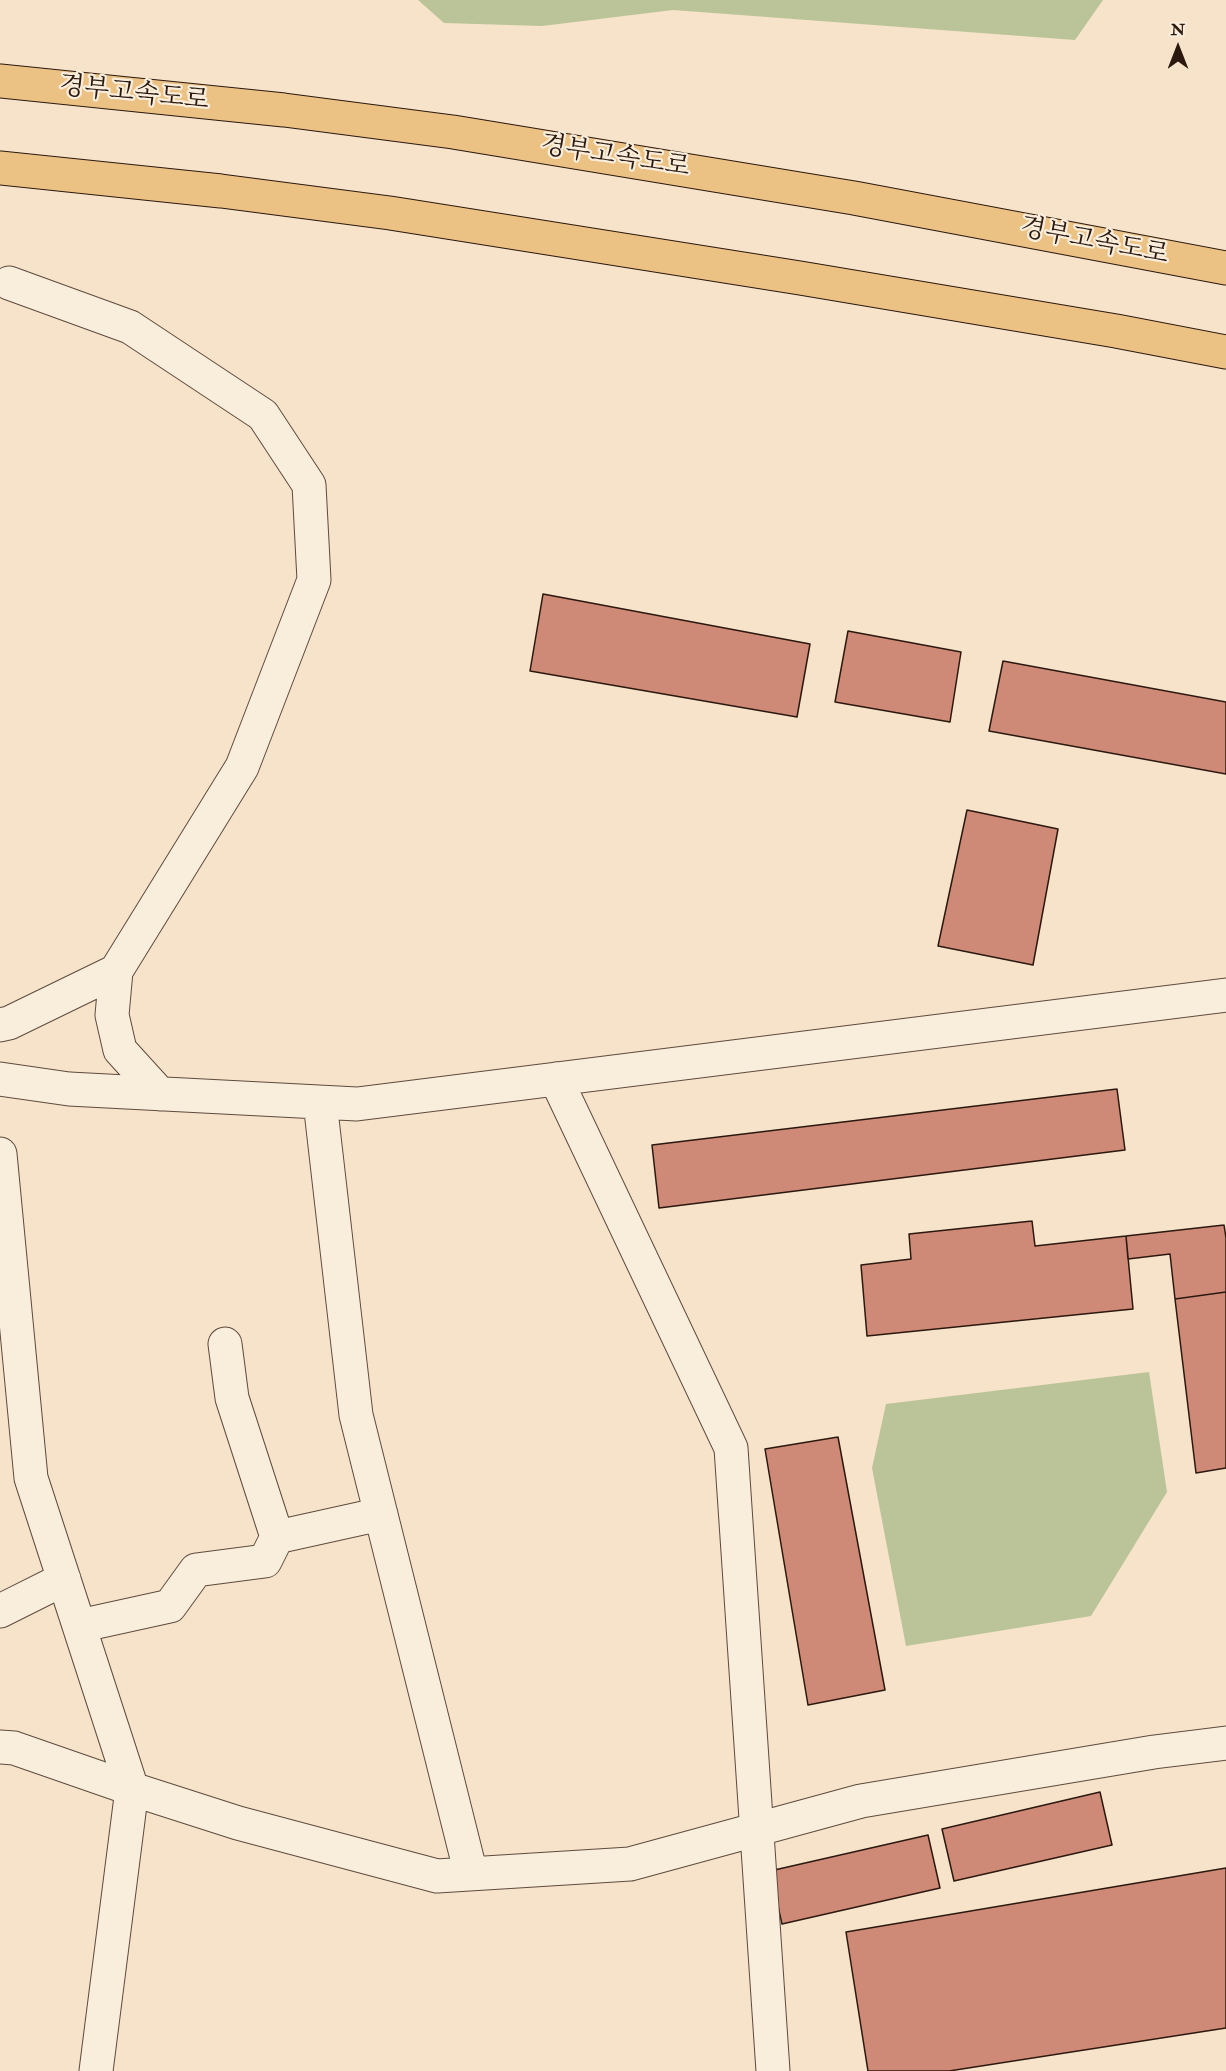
<!DOCTYPE html>
<html>
<head>
<meta charset="utf-8">
<style>
	body { margin:0 }
	#map { position:relative; width:1226px; height:2071px; overflow:hidden; background:#f6e3c9; font-family:"IM FELL Double Pica",serif }
	canvas { display:block }
	.north { position:absolute; left:1148px; top:18px; width:60px; height:60px; -webkit-text-stroke:4px #f9eddc; paint-order:stroke; rotate:0deg; font-size:16px; font-weight:700; line-height:24px; text-align:center; color:#2b180f }
	.north::after { content:''; display:block; margin:auto; width:21px; height:27px; background:#2b180f; clip-path:polygon(50% 0,100% 100%,50% 72%,0 100%) }
</style>
</head>
<body>
<div id="map">
<canvas width="1226" height="2071"></canvas>
<div class="north">N</div>
</div>
<script>
const context = document.querySelector('canvas').getContext('2d');
context.lineJoin = 'round';
function fill(path, color) {
  context.fillStyle = color;
  context.fill(path, 'evenodd');
}
function shape(rows) {
  const path = new Path2D();
  for (const r of rows) {
    path.moveTo(r[0], r[1]);
    for (let i = 2; i < r.length; i += 2) path.lineTo(r[i], r[i + 1]);
  }
  return path;
}
function strokePath(path, color, width, dash) {
  context.strokeStyle = color;
  context.lineWidth = width;
  context.lineCap = dash ? 'butt' : 'round';
  context.setLineDash(dash || []);
  context.stroke(path);
}
function drawText(font, color, halo, rows, align = 'center') {
  context.font = font + ' "IM FELL Double Pica","Noto Serif KR",serif';
  context.lineWidth = 4.5;
  context.setLineDash([]);
  context.textBaseline = 'middle';
  context.strokeStyle = halo;
  context.fillStyle = color;
  for (const [text, x, y, turn = 0] of rows) {
    context.save();
    context.translate(x, y);
    context.rotate((+turn || 0) * Math.PI / 180);
    context.textAlign = isNaN(turn) ? turn : align;
    if (halo) context.strokeText(text, 0, 0);
    context.fillText(text, 0, 0);
    context.restore();
  }
}
const green = shape([
	[418,0,1103,0,1075,40,673,10,542,26,444,23],
	[1149,1372,1167,1492,1091,1616,906,1646,872,1468,886,1404]
]);
const building = shape([
	[543,594,810,644,797,717,530,671,543,594],
	[848,631,961,652,950,722,835,702,848,631],
	[1003,661,1226,702,1226,774,989,731,1003,661],
	[967,810,1058,829,1033,965,938,946,967,810],
	[1117,1089,1125,1150,659,1208,652,1145,1117,1089],
	[1032,1221,1035,1246,1126,1236,1133,1309,867,1336,861,1265,911,1259,909,1234,1032,1221],
	[1224,1225,1226,1238,1226,1292,1175,1299,1170,1254,1128,1259,1126,1236,1224,1225],
	[1226,1292,1226,1468,1196,1473,1175,1299,1226,1292],
	[838,1437,885,1690,808,1705,765,1449,838,1437],
	[1100,1792,1112,1845,954,1881,942,1829,1100,1792],
	[928,1835,940,1888,782,1924,770,1871,928,1835],
	[1226,1868,1226,2028,949,2071,868,2071,846,1932,1226,1868]
]);
const minor = shape([
	[9,283,130,327,263,415,309,485,314,580,242,767,116,971,112,1015,120,1050,160,1094],
	[0,1025,9,1023,116,971],
	[0,1079,69,1089,357,1104,1226,995],
	[556,1079,731,1448,773,2071],
	[320,1102,356,1415,471,1874],
	[0,1154,31,1478,132,1789,96,2071],
	[225,1344,232,1398,277,1537],
	[0,1611,64,1579],
	[79,1626,170,1606,196,1570,265,1561,277,1537,381,1514],
	[0,1747,14,1748,132,1789,238,1823,437,1876,630,1864,861,1801,1154,1752,1226,1743]
]);
const highway = shape([
	[0,81,284,110,453,132,854,198,1226,268],
	[0,168,221,191,390,213,800,278,1116,331,1226,352]
]);
const streetNames = [
	["경부고속도로",134,95,6],
	["경부고속도로",615,158,9],
	["경부고속도로",1094,243,11]
];
fill(green, '#bbc498');
fill(building, '#cf8a77');
strokePath(building, '#2b180f', 1.5);
strokePath(minor, '#5e4b3e', 35);
strokePath(highway, '#2b180f', 35);
strokePath(minor, '#f9eddc', 33);
strokePath(highway, '#ebc284', 33);
drawText('26px', '#2b180f', '#f9eddc', streetNames);
</script>
</body>
</html>
